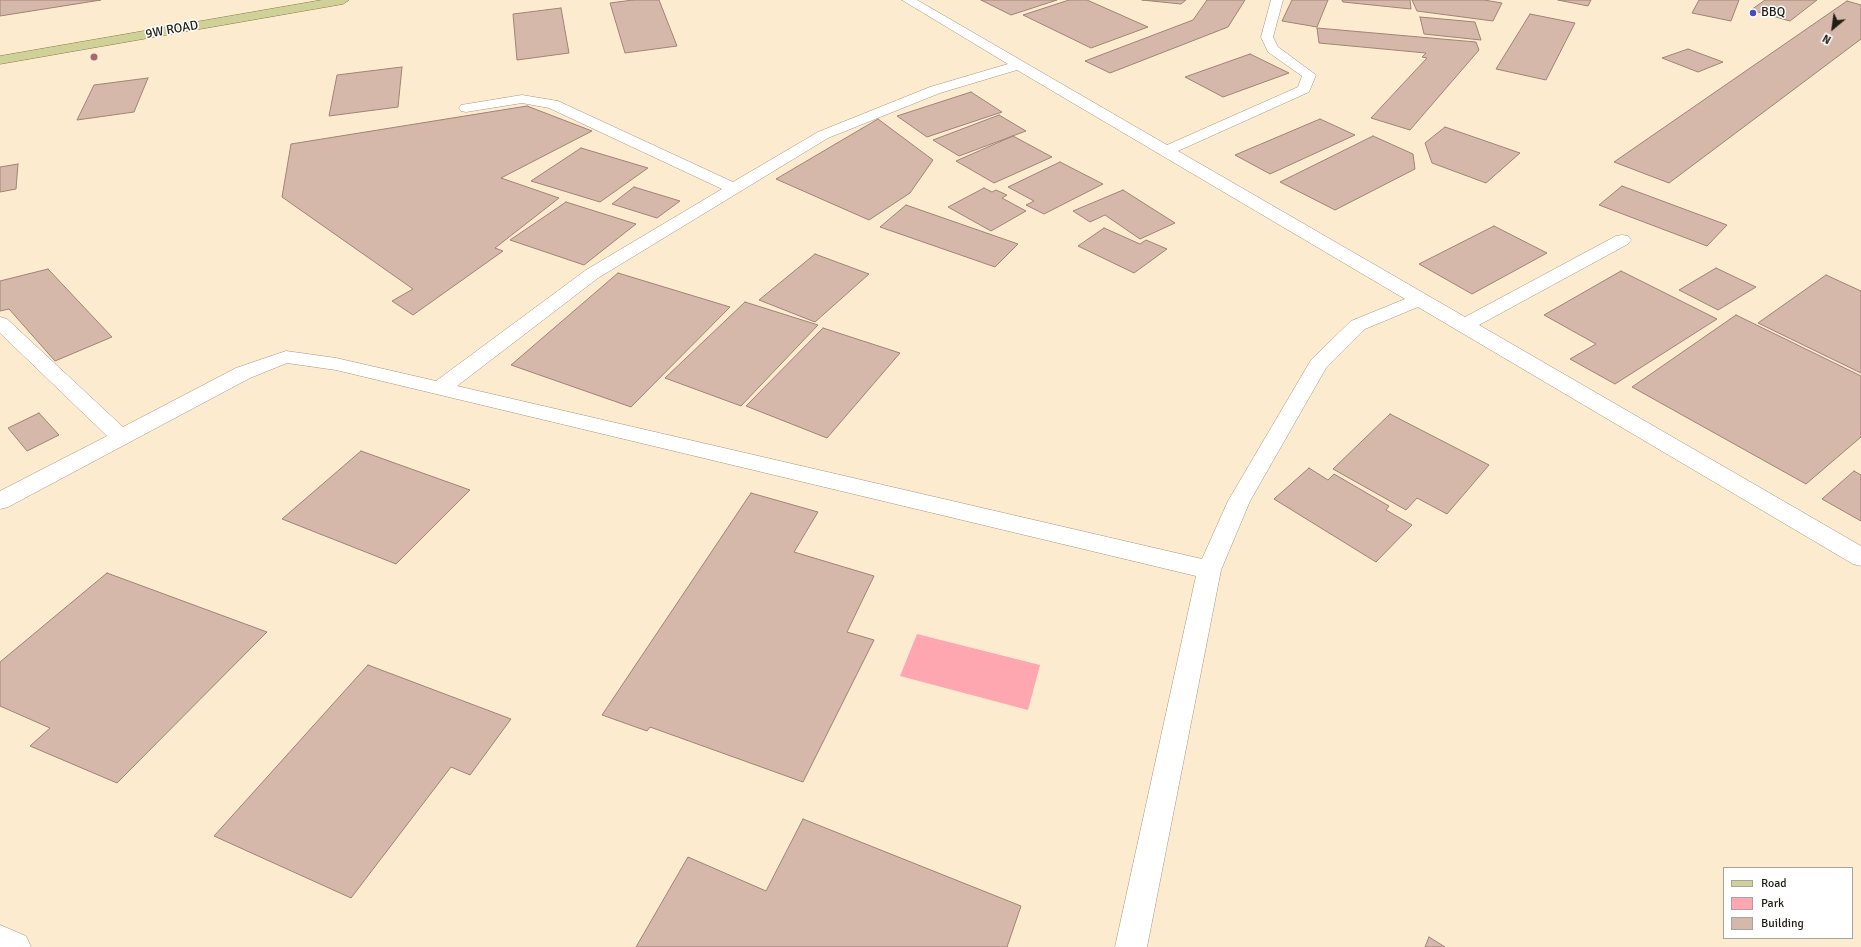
<!DOCTYPE html>
<html>
<head>
<meta charset="utf-8">
<style>
	body { margin:0 }
	#map { position:relative; width:1861px; height:947px; overflow:hidden; background:#fdebd0; font-family:Signika,sans-serif }
	canvas { display:block }
	.legend { position:absolute; left:1723px; top:867px; width:130px; height:72px; box-sizing:border-box; background:#fff; border:1px solid #a7a4a0; margin:0; padding:5px 7px; list-style:none; font-size:12px; color:#221c12 }
	.legend li { display:flex; align-items:center; gap:8px; height:20px }
	.legend b { width:20px; border:1px solid #a7a4a0 }
	.north { position:absolute; left:1813px; top:8px; width:40px; height:40px; -webkit-text-stroke:3px #fff; paint-order:stroke; rotate:209deg; font-size:11px; font-weight:700; line-height:16px; text-align:center; color:#221c12 }
	.north::after { content:''; display:block; margin:auto; width:14px; height:18px; background:#221c12; clip-path:polygon(50% 0,100% 100%,50% 72%,0 100%) }
</style>
</head>
<body>
<div id="map">
<canvas width="1861" height="947"></canvas>
<ul class="legend">
<li><b style="height:5px;background:#d0d099"></b>Road</li>
<li><b style="height:11px;background:#fea7b0"></b>Park</li>
<li><b style="height:11px;background:#d6b8aa"></b>Building</li>
</ul>
<div class="north">N</div>
</div>
<script>
const context = document.querySelector('canvas').getContext('2d');
context.lineJoin = 'round';
function fill(path, color) {
  context.fillStyle = color;
  context.fill(path, 'evenodd');
}
function shape(rows) {
  const path = new Path2D();
  for (const r of rows) {
    path.moveTo(r[0], r[1]);
    for (let i = 2; i < r.length; i += 2) path.lineTo(r[i], r[i + 1]);
  }
  return path;
}
function strokePath(path, color, width, dash) {
  context.strokeStyle = color;
  context.lineWidth = width;
  context.lineCap = dash ? 'butt' : 'round';
  context.setLineDash(dash || []);
  context.stroke(path);
}
function drawText(font, color, halo, rows, align = 'center') {
  context.font = font + ' Signika,sans-serif';
  context.lineWidth = 3;
  context.setLineDash([]);
  context.textBaseline = 'middle';
  context.strokeStyle = halo;
  context.fillStyle = color;
  for (const [text, x, y, turn = 0] of rows) {
    context.save();
    context.translate(x, y);
    context.rotate((+turn || 0) * Math.PI / 180);
    context.textAlign = isNaN(turn) ? turn : align;
    if (halo) context.strokeText(text, 0, 0);
    context.fillText(text, 0, 0);
    context.restore();
  }
}
const green = shape([
	[917,634,1040,665,1028,710,900,676]
]);
const building = shape([
	[0,0,101,0,0,16,0,0],
	[633,0,659,0,677,46,625,53,610,3,633,0],
	[981,0,1057,0,1011,15,981,0],
	[1069,0,1087,0,1148,27,1091,48,1023,15,1069,0],
	[1142,0,1186,0,1181,4,1142,0],
	[1207,0,1245,0,1228,27,1110,73,1085,61,1193,20,1207,0],
	[1292,0,1328,0,1317,27,1282,21,1292,0],
	[1342,0,1410,0,1411,9,1343,2,1342,0],
	[1412,0,1484,0,1502,3,1493,21,1417,11,1412,0],
	[1558,0,1591,0,1588,6,1558,0],
	[1699,0,1739,0,1731,21,1692,13,1699,0],
	[1765,0,1817,0,1790,21,1751,10,1765,0],
	[1847,1,1861,5,1861,39,1669,183,1614,162,1847,1],
	[561,8,569,53,517,60,513,14,561,8],
	[1530,14,1575,23,1546,80,1496,69,1530,14],
	[1420,17,1475,22,1481,40,1424,34,1420,17],
	[1317,28,1476,42,1479,50,1410,130,1371,118,1427,58,1422,57,1426,53,1319,43,1317,28],
	[1688,49,1723,62,1698,72,1662,58,1688,49],
	[1250,54,1289,73,1223,97,1185,77,1250,54],
	[402,67,398,107,329,116,337,75,402,67],
	[148,78,134,112,77,120,94,85,148,78],
	[971,92,1002,112,927,137,897,116,971,92],
	[527,106,592,131,501,178,559,198,495,248,503,251,413,315,392,301,413,289,282,197,291,144,527,106],
	[999,115,1026,131,959,156,933,140,999,115],
	[878,119,933,160,910,193,869,220,776,179,878,119],
	[1320,119,1355,135,1270,174,1235,155,1320,119],
	[1445,127,1520,153,1486,183,1432,163,1425,143,1445,127],
	[1013,136,1052,157,994,183,956,161,1013,136],
	[1373,136,1413,154,1415,169,1335,210,1280,182,1373,136],
	[581,148,648,168,600,202,531,181,581,148],
	[1060,162,1103,184,1044,214,1026,205,1034,201,1008,187,1060,162],
	[18,164,16,189,0,192,0,167,18,164],
	[1622,186,1727,225,1707,246,1599,205,1622,186],
	[634,187,680,201,657,218,612,204,634,187],
	[984,188,992,192,996,190,1007,195,1002,198,1026,211,991,231,948,207,984,188],
	[1123,190,1175,223,1140,239,1105,215,1090,222,1073,211,1123,190],
	[566,202,636,224,584,265,510,240,566,202],
	[906,205,1018,244,995,267,880,227,906,205],
	[1494,226,1547,253,1472,294,1419,264,1494,226],
	[1104,228,1140,244,1146,240,1167,249,1134,273,1078,246,1104,228],
	[815,254,869,274,815,322,759,300,815,254],
	[1716,268,1756,287,1718,310,1679,290,1716,268],
	[48,269,112,337,55,361,9,309,0,311,0,281,48,269],
	[1621,271,1717,319,1615,384,1570,359,1596,344,1544,315,1621,271],
	[618,273,730,307,631,407,511,365,618,273],
	[1826,275,1861,291,1861,373,1758,323,1826,275],
	[745,302,818,325,741,406,665,378,745,302],
	[1736,315,1861,376,1861,437,1806,484,1632,387,1736,315],
	[823,328,900,353,827,438,746,406,823,328],
	[39,413,59,435,27,451,8,428,39,413],
	[1390,414,1489,465,1447,514,1417,498,1406,510,1333,469,1390,414],
	[361,451,470,490,396,564,282,519,361,451],
	[1309,468,1328,480,1334,474,1389,506,1386,510,1412,525,1376,562,1274,499,1309,468],
	[1854,471,1861,475,1861,521,1822,499,1854,471],
	[751,493,818,512,794,552,874,576,847,632,874,640,803,782,650,727,647,731,602,715,751,493],
	[107,573,267,632,117,783,30,746,50,728,0,706,0,662,107,573],
	[368,665,511,719,470,775,451,767,351,898,214,836,368,665],
	[803,819,1021,906,1007,947,636,947,688,857,766,891,803,819],
	[1429,937,1445,947,1425,947,1429,937]
]);
const minor = shape([
	[902,0,917,0,1167,145,1298,87,1302,76,1268,52,1261,37,1271,0,1283,0,1273,37,1278,47,1316,75,1309,92,1178,151,1465,317,1616,236,1622,235,1628,236,1631,240,1628,244,1479,325,1861,546,1861,566,1853,564,1418,307,1365,329,1326,368,1250,501,1221,570,1147,947,1115,947,1196,576,336,370,287,363,250,378,8,507,0,509,0,491,107,436,0,333,0,317,7,319,123,427,236,368,286,351,336,358,436,381,586,270,722,189,549,108,522,103,466,112,461,111,459,108,461,105,522,95,558,101,733,182,818,132,930,87,1008,64,902,0],
	[1017,70,1405,299,1351,321,1311,360,1228,501,1202,559,457,386,598,278,828,138,940,93,1017,70],
	[0,925,26,936,31,947,0,947,0,925]
]);
const major = shape([
	[322,0,349,0,343,4,0,64,0,56,322,0]
]);
const trees = [
	[94,57]
];
const markers = [
	[1753,13,4,"#494bc0"]
];
const farPoinames = [
	["BBQ",1761,13]
];
const farStreetnames = [
	["9W ROAD",172,30,-10]
];
fill(green, '#fea7b0');
fill(building, '#d6b8aa');
strokePath(building, '#9f8376', 1);
strokePath(minor, '#a6967d', 1);
strokePath(major, '#7e7d3e', 1);
fill(minor, '#fff');
fill(major, '#d0d099');
context.fillStyle = '#a66a6e';
for (const [x, y] of trees) {
  context.beginPath();
  context.arc(x, y, 3.5, 0, 2 * Math.PI);
  context.fill();
}
for (const [x, y, r, color] of markers) {
  const dot = new Path2D();
  dot.arc(x, y, r, 0, 2 * Math.PI);
  context.fillStyle = color;
  context.fill(dot);
  strokePath(dot, '#fff', 1.5);
}
drawText('13px', '#221c12', '#fff', farPoinames, 'left');
drawText('13px', '#221c12', '#fff', farStreetnames);
</script>
</body>
</html>
